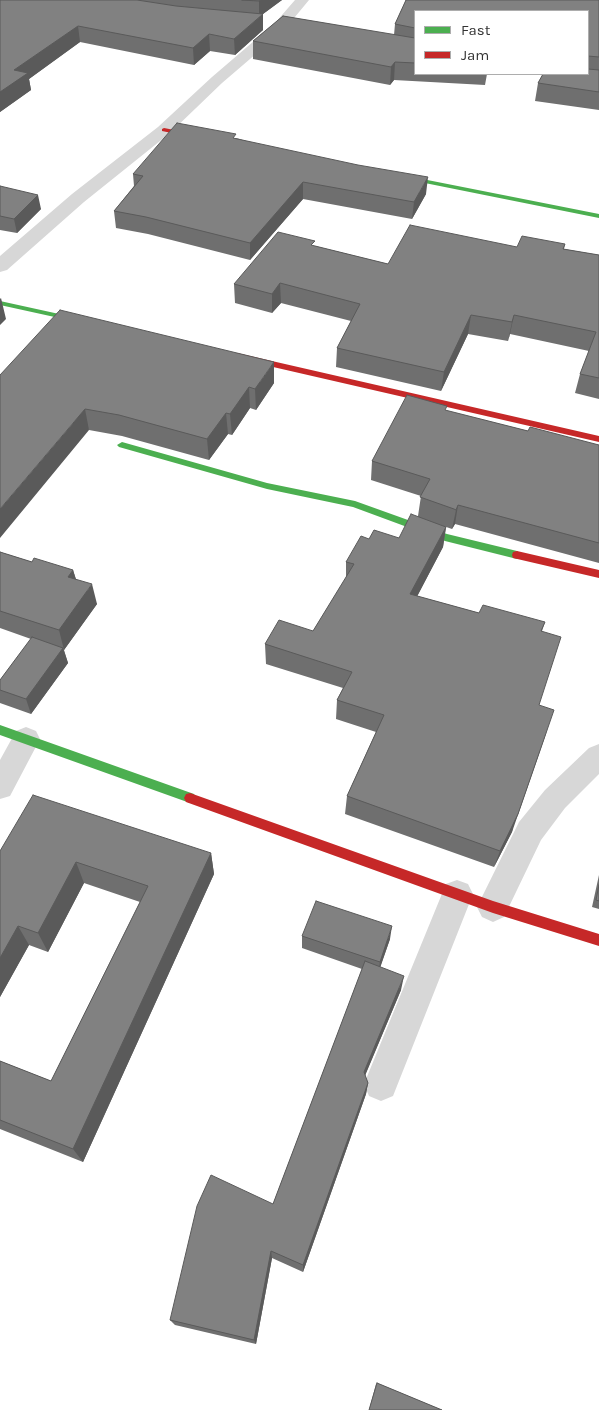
<!DOCTYPE html>
<html>
<head>
<meta charset="utf-8">
<style>
	body { margin:0 }
	#map { position:relative; width:599px; height:1410px; overflow:hidden; background:#fff; font-family:Karla,sans-serif }
	canvas { display:block }
	.legend { position:absolute; left:414px; top:10px; width:175px; height:65px; box-sizing:border-box; background:#fff; border:1px solid #adadad; margin:0; padding:6px 9px; list-style:none; font-size:15px; color:#333 }
	.legend li { display:flex; align-items:center; gap:10px; height:25px }
	.legend b { width:25px; border:1px solid #adadad }
</style>
</head>
<body>
<div id="map">
<canvas width="599" height="1410"></canvas>
<ul class="legend">
<li><b style="height:6px;background:#4caf50"></b>Fast</li>
<li><b style="height:6px;background:#c62828"></b>Jam</li>
</ul>
</div>
<script>
const context = document.querySelector('canvas').getContext('2d');
context.lineJoin = 'round';
function shape(rows) {
  const path = new Path2D();
  for (const r of rows) {
    path.moveTo(r[0], r[1]);
    for (let i = 2; i < r.length; i += 2) path.lineTo(r[i], r[i + 1]);
  }
  return path;
}
function fill(path, color) {
  context.fillStyle = color;
  context.fill(path, 'evenodd');
}
function strokePath(path, color, width, dash) {
  context.strokeStyle = color;
  context.lineWidth = width;
  context.lineCap = dash ? 'butt' : 'round';
  context.setLineDash(dash || []);
  context.stroke(path);
}
const street = shape([
	[295,0,309,0,285,29,222,83,170,133,84,202,7,270,0,272,0,256,72,194,158,127,212,77,275,23,295,0],
	[26,727,36,731,40,739,10,796,0,799,0,760,16,731,26,727],
	[599,744,599,774,565,808,541,840,504,917,493,922,482,917,477,907,519,822,545,790,589,748,599,744],
	[457,880,468,884,473,894,393,1096,381,1101,369,1096,364,1084,446,884,457,880]
]);
const fast = shape([
	[392,173,599,214,599,218,390,176,390,174,392,173],
	[0,301,91,321,95,323,91,325,0,305,0,301],
	[122,442,267,483,355,501,447,534,517,551,522,555,517,559,445,541,353,507,267,489,119,447,117,445,122,442],
	[0,725,194,794,196,798,194,802,190,803,0,735,0,725]
]);
const jam = shape([
	[164,128,205,136,208,138,205,140,162,131,162,129,164,128],
	[237,353,599,436,599,442,234,358,233,356,237,353],
	[517,551,599,570,599,578,513,558,512,555,513,552,517,551],
	[190,793,493,901,599,934,599,946,493,913,186,802,184,798,186,794,190,793]
]);
const wall = shape([
	[0,0,282,0,263,14,263,30,235,55,210,51,194,65,80,42,29,79,31,90,0,112],
	[406,0,599,0,599,110,535,101,538,83,543,74,588,74,588,11,415,11,415,74,487,74,485,85,394,80,390,85,253,59,253,41,283,16,394,35,395,24],
	[236,138,426,194,412,219,303,199,250,260,148,234,116,228,114,211,134,186,133,174],
	[0,186,41,209,17,233,0,230],
	[565,244,564,249,599,255,599,399,575,393,580,374,589,351,510,334,508,341,468,334,441,391,336,367,337,348,351,321,281,303,272,313,235,303,234,284,315,246,388,264,517,247],
	[0,375,274,383,256,410,250,408,232,435,228,434,209,460,122,436,89,430],
	[447,411,528,431,599,445,599,563,455,524,452,529,432,522,446,527,443,547,417,596,479,613,545,622,542,631,539,705,512,832,494,867,345,814,347,796,376,732,336,719,337,700,343,688,266,664,265,644,313,631,346,578,346,562,369,539,399,538,418,516,421,496,371,480,372,461],
	[0,552,32,562,73,570,76,579,97,604,64,650,68,663,31,714,0,703,0,680,31,639,0,628],
	[0,851,211,853,214,874,83,1162,0,1129,0,1061,51,1081,140,902,84,883,48,952,29,945,0,997],
	[599,875,599,909,592,907],
	[302,936,390,939,380,967,401,990,365,1075,368,1083,366,1094,303,1272,272,1258,256,1344,175,1325,170,1320,273,1204,362,969,302,948],
	[377,1383,442,1410,369,1410,376,1384]
]);
const shadedWall = shape([
	[261,0,282,0,263,14,263,30,235,55,234,39,259,18,259,1],
	[78,26,80,42,29,79,31,90,0,112,0,92,14,70],
	[209,34,210,51,194,65,193,48],
	[395,62,394,80,390,85,391,67],
	[428,177,426,194,412,219,414,202],
	[303,182,303,199,250,260,250,243],
	[38,195,41,209,17,233,14,219],
	[280,283,281,303,272,313,272,294],
	[1,298,6,319,0,325,0,299],
	[471,315,468,334,441,391,444,372],
	[514,315,510,334,508,341,512,322],
	[274,362,274,383,256,410,255,389],
	[249,387,250,408,232,435,230,414],
	[85,409,89,430,0,538,0,509],
	[226,413,228,434,209,460,207,439],
	[458,505,455,524,452,529,456,510],
	[446,527,443,547,408,614,410,594],
	[73,570,79,590,68,577],
	[92,584,97,604,64,650,59,630],
	[63,648,68,663,31,714,26,699],
	[548,728,512,832,494,867,500,851],
	[211,853,214,874,83,1162,73,1149],
	[76,862,84,883,48,952,38,933],
	[18,926,29,945,0,997,0,958],
	[392,926,390,939,378,974,380,962],
	[404,976,401,990,362,1083,364,1072],
	[368,1083,366,1094,303,1272,303,1265],
	[271,1251,272,1258,256,1344,254,1340]
]);
const building = shape([
	[0,0,137,0,176,6,263,14,234,39,209,34,193,48,78,26,14,70,28,73,0,92,0,0],
	[242,0,261,0,259,1,242,0],
	[406,0,599,0,599,57,588,56,588,11,415,11,415,28,395,24,406,0],
	[283,16,415,38,415,63,395,62,391,67,253,41,283,16],
	[588,69,599,70,599,92,538,83,543,74,588,74,588,69],
	[177,123,236,134,233,138,358,165,428,177,414,202,303,182,250,243,146,217,114,211,143,176,133,174,177,123],
	[0,186,38,195,14,219,0,216,0,186],
	[410,225,517,247,522,236,565,244,563,249,599,255,599,378,580,374,596,332,514,315,512,322,471,315,444,372,337,348,360,304,280,283,272,294,234,284,278,232,315,241,311,245,388,264,410,225],
	[60,310,274,362,255,389,249,387,230,414,226,413,207,439,119,415,85,409,0,509,0,375,60,310],
	[407,395,447,406,445,410,528,431,530,427,599,445,599,543,458,505,456,510,454,509,420,497,430,479,372,461,407,395],
	[411,514,446,527,410,594,479,613,483,605,545,622,541,631,561,637,539,705,554,710,518,814,500,851,347,796,384,715,337,700,352,672,265,644,279,620,313,631,354,564,346,562,361,536,369,539,374,530,399,538,411,514],
	[0,552,32,562,34,558,73,570,68,577,92,584,59,630,0,611,0,552],
	[32,637,63,648,26,699,0,690,0,680,32,637],
	[33,795,211,853,73,1149,0,1120,0,1061,51,1081,148,886,76,862,38,933,18,926,0,958,0,851,33,795],
	[599,885,599,901,596,900,599,885],
	[316,901,392,926,380,962,302,936,316,901],
	[365,961,404,976,364,1072,368,1083,303,1265,271,1251,254,1340,170,1320,197,1206,211,1175,273,1204,365,961],
	[377,1383,442,1410,369,1410,377,1383]
]);
fill(street, '#d7d7d7');
fill(fast, '#4caf50');
fill(jam, '#c62828');
fill(wall, '#6f6f6f');
fill(shadedWall, '#5a5a5a');
fill(building, '#818181');
strokePath(building, '#5a5a5a', 1);
</script>
</body>
</html>
